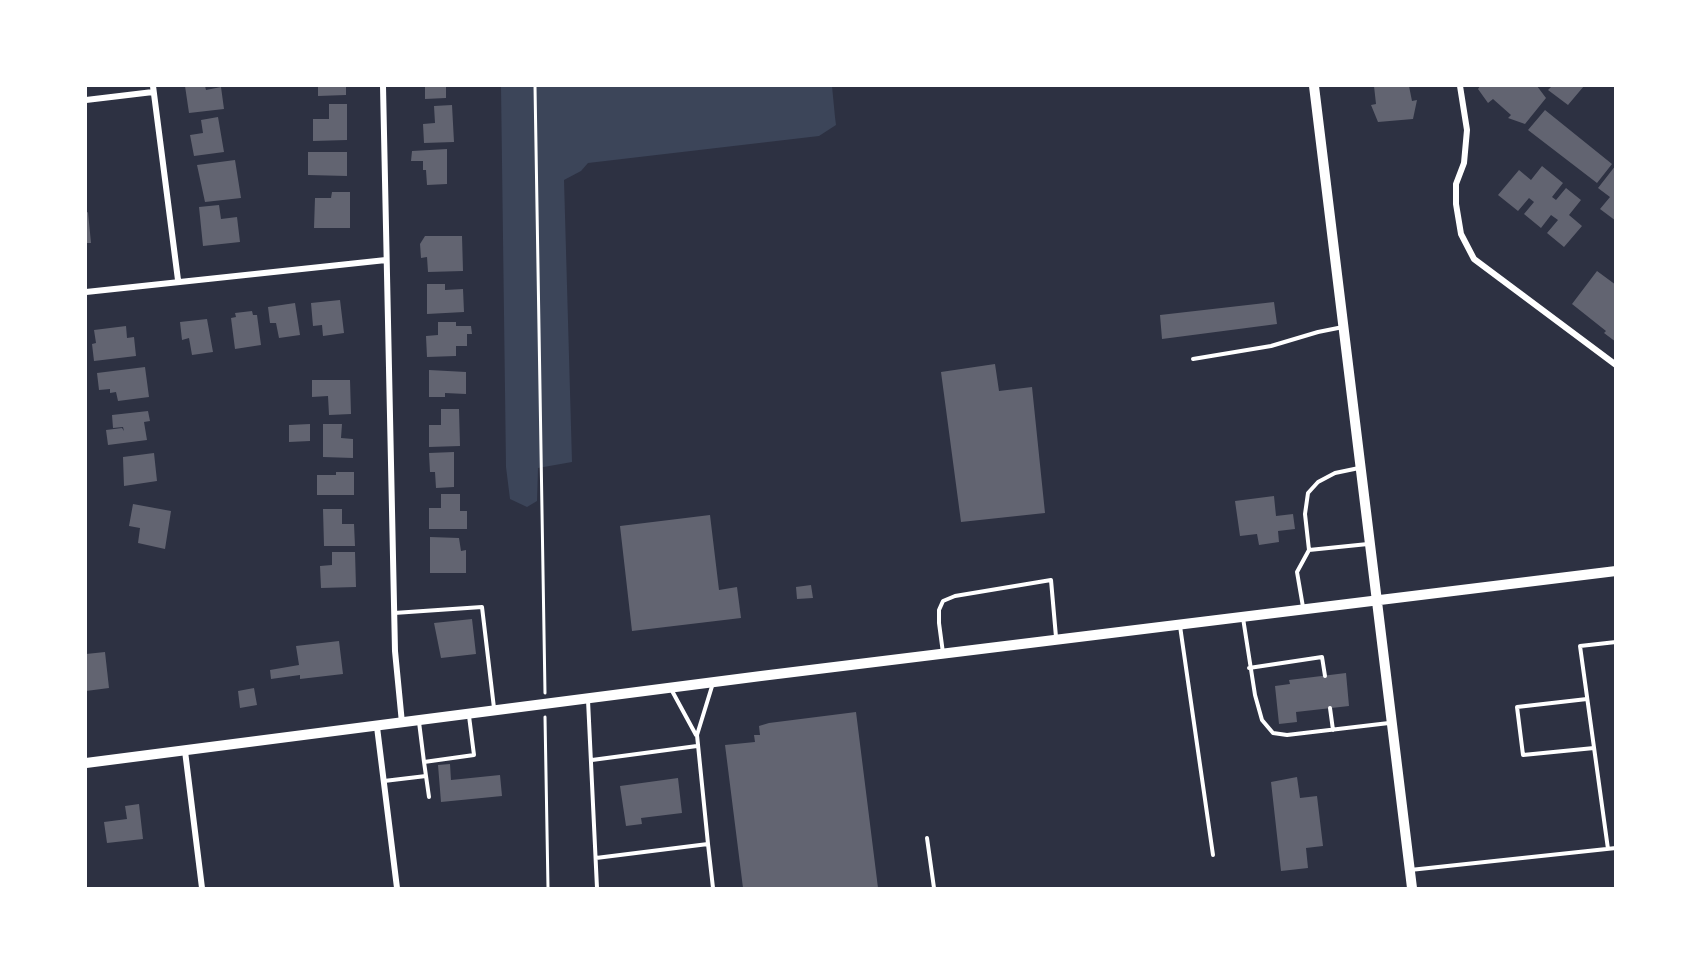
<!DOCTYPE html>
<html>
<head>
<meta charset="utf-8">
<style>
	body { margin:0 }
	#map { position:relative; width:1701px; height:974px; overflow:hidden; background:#2d3142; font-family:"DM Sans",sans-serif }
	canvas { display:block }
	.frame { position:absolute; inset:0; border:87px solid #fff; pointer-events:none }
</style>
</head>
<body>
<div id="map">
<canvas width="1701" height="974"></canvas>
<div class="frame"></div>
</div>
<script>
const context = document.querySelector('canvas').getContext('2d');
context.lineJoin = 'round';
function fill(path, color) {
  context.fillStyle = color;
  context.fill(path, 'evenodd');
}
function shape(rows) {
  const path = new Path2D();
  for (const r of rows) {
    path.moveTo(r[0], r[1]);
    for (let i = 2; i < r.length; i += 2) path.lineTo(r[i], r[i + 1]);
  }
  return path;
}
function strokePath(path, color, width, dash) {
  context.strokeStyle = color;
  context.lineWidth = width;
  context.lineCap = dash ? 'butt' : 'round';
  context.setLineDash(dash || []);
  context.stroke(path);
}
const green = shape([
	[501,86,832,86,835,117,836,125,819,136,588,163,581,171,564,180,572,462,538,468,537,501,527,507,510,499,506,467]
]);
const building = shape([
	[185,86,205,86,206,90,221,87,224,109,189,113],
	[318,86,346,86,346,95,318,96],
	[425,86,446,86,446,98,425,99],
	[1374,86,1409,86,1412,101,1417,100,1413,119,1378,122,1371,105,1376,104],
	[1480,86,1537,86,1546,98,1525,124,1508,118,1511,115,1493,99,1488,103,1478,89],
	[1552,86,1584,86,1568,105,1548,90],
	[329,104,347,104,347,140,313,141,313,119,329,119],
	[452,105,454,142,424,143,423,124,435,123,434,106],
	[1545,110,1612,164,1597,183,1528,130],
	[218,117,224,152,194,156,190,135,203,133,201,120],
	[447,149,447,184,427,185,426,170,423,170,423,161,411,161,412,151],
	[308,152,347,152,347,176,308,175],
	[235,160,241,198,205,202,197,165],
	[1616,165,1616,221,1600,209,1610,197,1598,188],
	[1542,166,1563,183,1552,197,1556,200,1566,188,1581,200,1569,215,1582,226,1564,247,1547,233,1558,220,1551,215,1541,228,1524,214,1534,202,1529,198,1518,211,1498,195,1519,170,1531,180],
	[332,192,350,192,350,228,314,228,315,198,331,198],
	[219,205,221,219,237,217,240,242,203,246,199,207],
	[88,212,91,243,86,243,86,213],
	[425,236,462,236,463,271,428,272,427,257,421,258,420,244],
	[1597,271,1616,285,1616,342,1604,333,1606,331,1572,304],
	[427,284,445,284,445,290,463,289,464,312,427,314],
	[340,300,344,333,323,336,322,325,313,326,311,303],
	[1274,302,1277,324,1162,339,1160,315],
	[295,303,300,335,279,338,276,323,270,323,268,307],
	[252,311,253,315,257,315,261,345,235,349,231,318,236,317,235,313],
	[207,319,213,352,192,355,189,338,182,340,180,322],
	[438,322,456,322,456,326,471,326,472,334,467,334,467,346,456,346,456,356,427,357,426,336,438,335],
	[126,326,127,338,134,337,136,356,94,361,92,344,96,343,94,330],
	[995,364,999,391,1032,387,1045,513,961,522,941,372],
	[145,367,149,397,118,401,116,392,110,393,110,389,99,390,97,373],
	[429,370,466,372,466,394,445,393,445,397,429,397],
	[312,380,350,380,351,414,329,415,328,396,312,397],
	[441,409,459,409,460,446,429,447,429,425,441,425],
	[148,411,150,421,144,422,147,440,108,445,106,430,122,428,124,431,123,427,113,428,112,415],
	[310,424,310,441,289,442,289,425],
	[323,424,342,424,341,438,353,439,353,458,323,457],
	[454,452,454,487,436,488,435,472,430,472,429,453],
	[154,453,157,481,124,486,123,457],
	[336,472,354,472,354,495,317,495,317,475,336,475],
	[441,494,460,494,460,511,467,511,467,529,429,529,429,508,441,508],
	[1274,496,1276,516,1293,514,1295,529,1278,531,1279,542,1259,545,1257,534,1240,536,1235,501],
	[133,504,171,511,165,549,138,543,140,528,129,526],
	[323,509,342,509,342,524,354,524,355,546,324,546],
	[710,515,719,590,737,587,741,618,632,631,620,526],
	[430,537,459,538,461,551,466,550,466,573,430,573],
	[332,552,355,552,356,587,321,588,320,566,332,565],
	[811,585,813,598,797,599,796,587],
	[472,619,476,654,441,658,434,623],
	[339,641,343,674,300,679,300,675,271,679,270,670,299,665,296,646],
	[105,652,109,688,86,691,86,654],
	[1346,673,1349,706,1296,712,1297,722,1279,724,1275,686,1290,684,1289,680],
	[254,688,257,705,240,708,238,691],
	[856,712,878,888,743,888,725,745,755,742,754,735,760,735,759,726,769,723],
	[450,764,451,780,500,775,502,796,441,802,438,765],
	[1297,777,1300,798,1317,796,1323,846,1306,848,1308,868,1281,871,1271,782],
	[678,778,682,813,641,818,642,824,626,826,620,786],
	[139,804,143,839,107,843,104,822,127,819,125,806]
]);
const path = shape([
	[535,86,545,693],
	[545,717,548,888]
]);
const service = shape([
	[1193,359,1271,346,1318,332,1343,327],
	[1309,550,1368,544],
	[1303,607,1297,572,1309,550,1305,514,1308,493,1318,482,1335,473,1359,468],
	[394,613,482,607,494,708],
	[1243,618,1255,695,1262,720,1273,733,1287,735,1389,723],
	[1180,626,1213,855],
	[943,653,939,623,939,610,943,601,955,596,1051,580,1056,637],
	[1249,668,1322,657,1325,676],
	[671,689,696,735],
	[1587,699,1517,707,1523,755,1594,748],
	[588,700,597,888],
	[1330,708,1333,730],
	[419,722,424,762,474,755,469,716],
	[592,760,697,746],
	[426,776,429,797],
	[384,781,426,776,424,762],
	[927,838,934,888],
	[708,844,697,735,713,683],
	[1608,849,1580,646,1616,642],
	[596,858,708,844,713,888],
	[1410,870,1616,848]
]);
const minor = shape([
	[153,86,178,280],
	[383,86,395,651,402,723],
	[1460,86,1467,130,1464,163,1456,184,1456,204,1461,234,1474,259,1616,365],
	[86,100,153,92],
	[86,292,386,260],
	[377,727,397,888],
	[185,751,202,888]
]);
const secondary = shape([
	[1314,86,1412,888],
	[86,763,761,676,1616,571]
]);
fill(green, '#3c4559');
fill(building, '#626471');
strokePath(path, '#fff', 3);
strokePath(service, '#fff', 4);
strokePath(minor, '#fff', 6);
strokePath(secondary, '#fff', 10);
</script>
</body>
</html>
